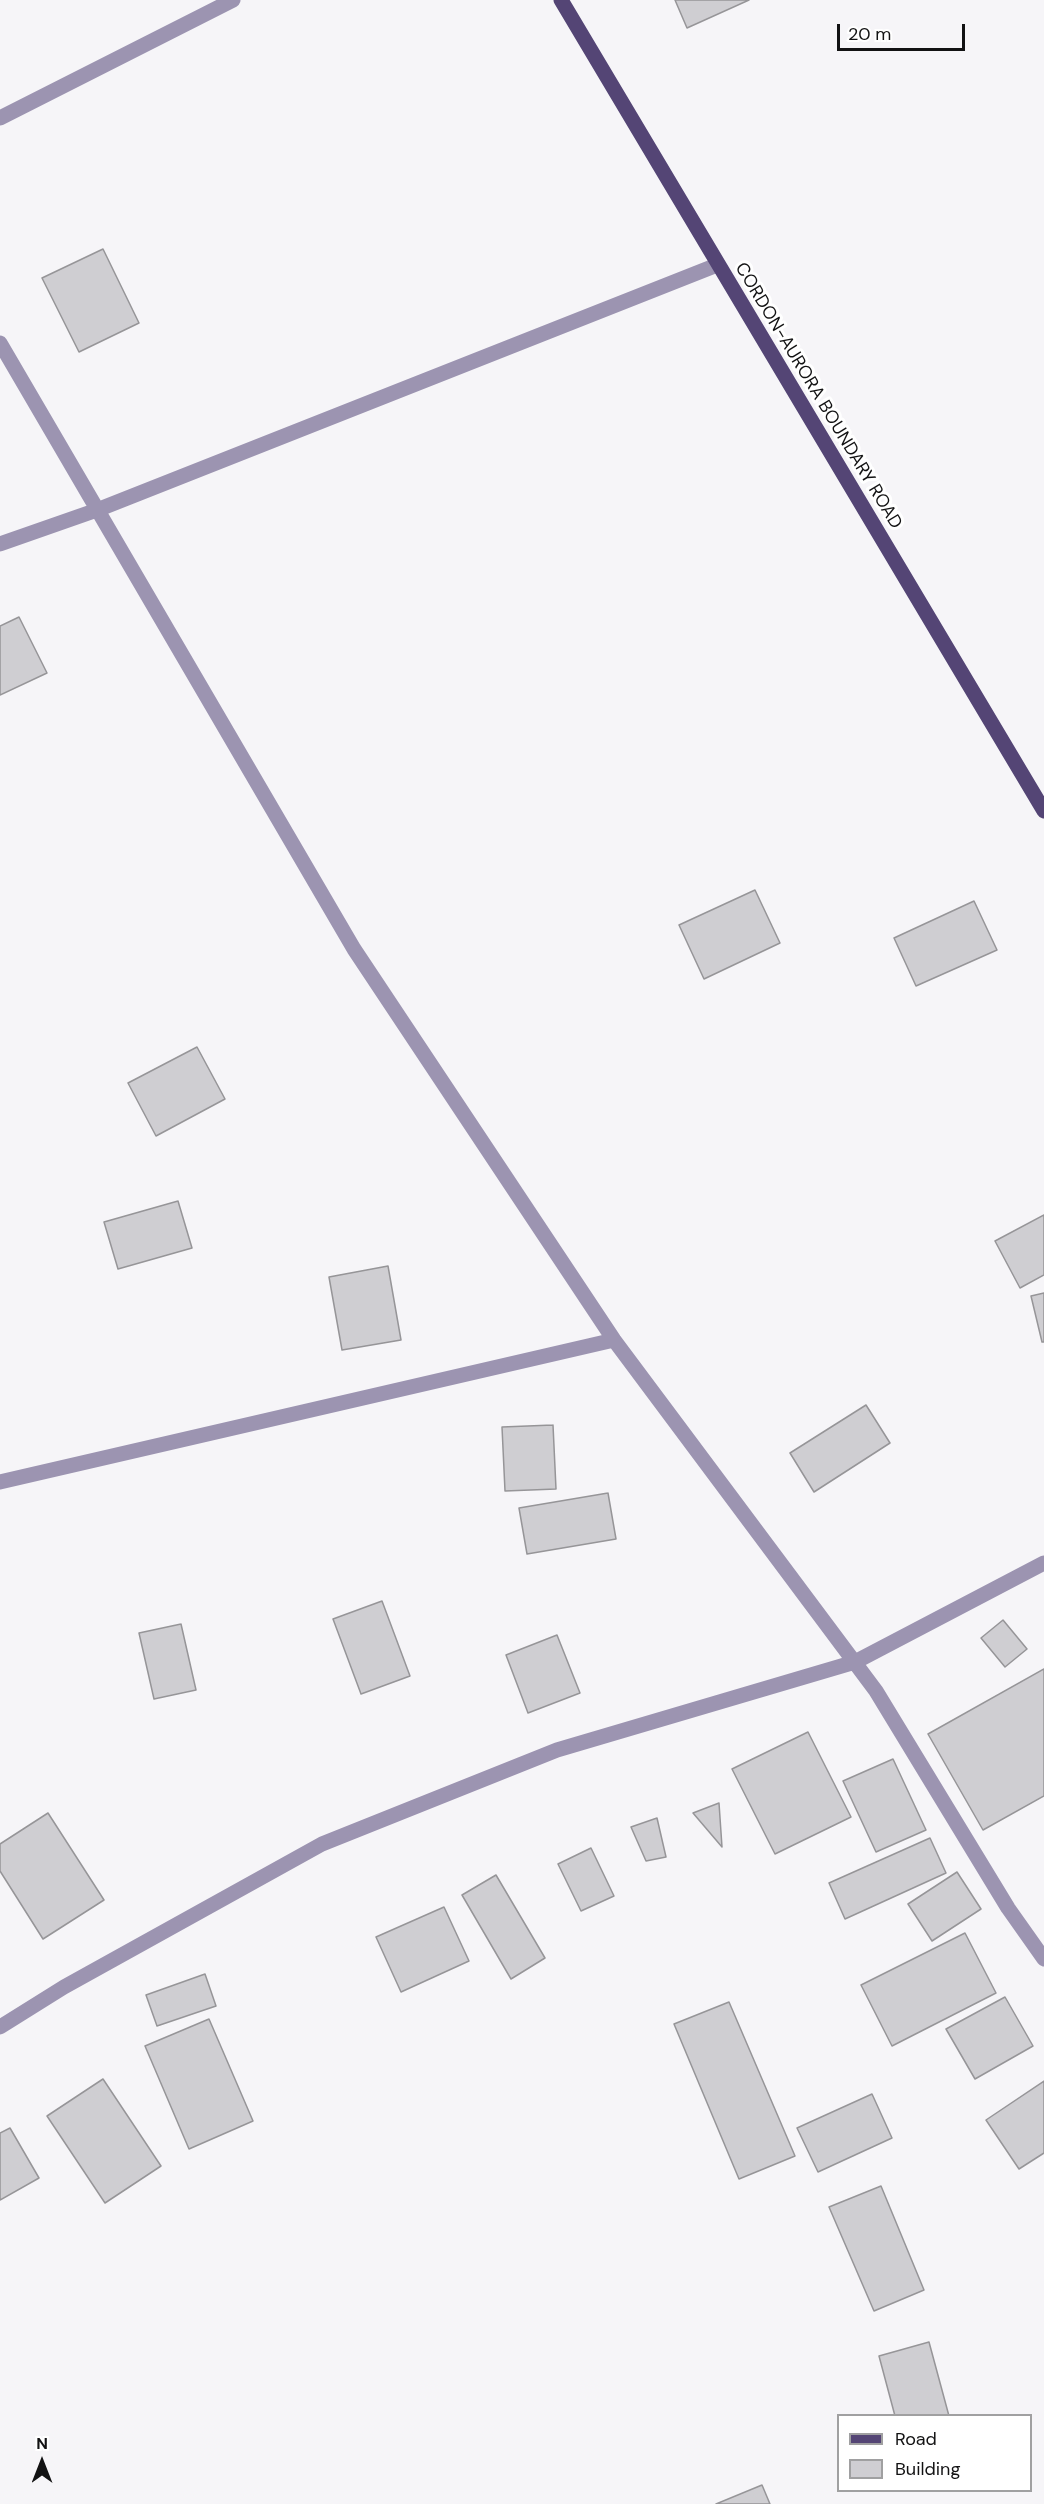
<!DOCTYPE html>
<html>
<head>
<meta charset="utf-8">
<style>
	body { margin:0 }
	#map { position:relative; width:1044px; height:2504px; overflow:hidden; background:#f6f5f8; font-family:"DM Sans",sans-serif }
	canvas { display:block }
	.legend { position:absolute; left:837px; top:2414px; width:195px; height:78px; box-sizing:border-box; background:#fff; border:2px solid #a0a0a1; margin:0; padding:8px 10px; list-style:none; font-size:18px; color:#121213 }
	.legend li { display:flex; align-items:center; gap:12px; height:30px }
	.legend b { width:30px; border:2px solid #a0a0a1 }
	.north { position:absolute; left:12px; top:2432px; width:60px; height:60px; -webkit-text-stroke:4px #fff; paint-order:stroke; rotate:0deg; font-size:16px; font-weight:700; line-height:24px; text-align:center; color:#121213 }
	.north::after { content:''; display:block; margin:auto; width:21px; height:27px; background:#121213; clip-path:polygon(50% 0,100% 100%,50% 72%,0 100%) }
	.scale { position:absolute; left:837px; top:24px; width:128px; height:27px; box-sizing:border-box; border:3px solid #121213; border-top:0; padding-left:8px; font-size:18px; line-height:21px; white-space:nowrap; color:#121213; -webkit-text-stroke:4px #fff; paint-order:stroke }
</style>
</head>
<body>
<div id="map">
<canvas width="1044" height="2504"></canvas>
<ul class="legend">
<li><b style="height:8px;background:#544575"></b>Road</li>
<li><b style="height:16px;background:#cfced2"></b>Building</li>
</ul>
<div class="north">N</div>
<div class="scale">20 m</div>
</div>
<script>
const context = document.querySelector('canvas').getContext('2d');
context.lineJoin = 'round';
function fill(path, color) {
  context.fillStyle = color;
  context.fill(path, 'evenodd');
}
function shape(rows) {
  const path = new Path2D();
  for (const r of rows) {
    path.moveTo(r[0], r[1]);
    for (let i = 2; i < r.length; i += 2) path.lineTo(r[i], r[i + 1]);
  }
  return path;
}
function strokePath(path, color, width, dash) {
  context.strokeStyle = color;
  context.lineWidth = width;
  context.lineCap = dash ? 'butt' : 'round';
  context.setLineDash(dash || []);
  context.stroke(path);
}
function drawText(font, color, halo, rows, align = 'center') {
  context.font = font + ' "DM Sans",sans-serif';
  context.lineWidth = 6;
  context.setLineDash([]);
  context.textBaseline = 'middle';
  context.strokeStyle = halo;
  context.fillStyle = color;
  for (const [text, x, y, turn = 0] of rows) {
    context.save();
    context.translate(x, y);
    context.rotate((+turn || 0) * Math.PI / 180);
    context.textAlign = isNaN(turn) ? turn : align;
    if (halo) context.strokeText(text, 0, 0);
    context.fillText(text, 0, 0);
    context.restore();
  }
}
const building = shape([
	[675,0,749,0,687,28,675,0],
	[103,249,139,323,79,352,42,278,103,249],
	[19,617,47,673,0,695,0,626,19,617],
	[755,890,780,943,704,979,679,925,755,890],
	[974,901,997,950,916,986,894,938,974,901],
	[197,1047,225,1099,156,1136,128,1083,197,1047],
	[178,1201,192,1248,118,1269,104,1222,178,1201],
	[1044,1215,1044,1275,1020,1288,995,1241,1044,1215],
	[388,1266,401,1340,342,1350,329,1277,388,1266],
	[1044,1293,1044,1342,1042,1342,1031,1296,1044,1293],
	[866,1405,890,1443,814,1492,790,1453,866,1405],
	[553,1425,556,1489,505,1491,502,1427,553,1425],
	[608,1493,616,1539,527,1554,519,1508,608,1493],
	[382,1601,410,1676,361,1694,333,1619,382,1601],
	[1003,1620,1027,1649,1005,1667,981,1638,1003,1620],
	[181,1624,196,1690,154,1699,139,1633,181,1624],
	[557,1635,580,1693,528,1713,506,1655,557,1635],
	[1044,1669,1044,1796,983,1830,928,1734,1044,1669],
	[808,1732,851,1817,775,1854,732,1769,808,1732],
	[893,1759,926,1830,876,1852,843,1781,893,1759],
	[719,1803,722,1847,693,1813,719,1803],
	[48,1813,104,1900,43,1939,0,1871,0,1844,48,1813],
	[657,1818,666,1857,646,1861,631,1827,657,1818],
	[930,1838,946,1873,845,1919,829,1883,930,1838],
	[591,1848,614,1896,581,1911,558,1864,591,1848],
	[957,1872,981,1909,932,1941,908,1904,957,1872],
	[496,1875,545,1958,511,1979,462,1895,496,1875],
	[444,1907,469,1961,401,1992,376,1937,444,1907],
	[965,1933,996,1993,892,2046,861,1985,965,1933],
	[205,1974,216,2006,157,2026,146,1995,205,1974],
	[1005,1997,1033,2046,975,2079,946,2029,1005,1997],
	[729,2002,795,2156,739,2179,674,2024,729,2002],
	[209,2019,253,2121,189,2149,145,2046,209,2019],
	[103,2079,161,2166,105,2203,47,2116,103,2079],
	[1044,2081,1044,2153,1019,2169,986,2120,1044,2081],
	[872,2094,892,2138,818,2172,797,2128,872,2094],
	[10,2128,39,2178,0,2200,0,2133,10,2128],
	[881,2186,924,2290,874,2311,829,2207,881,2186],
	[929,2342,949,2416,895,2416,879,2356,929,2342],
	[762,2485,770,2504,716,2504,762,2485]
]);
const minor = shape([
	[0,118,233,0],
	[0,343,354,949,614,1340,876,1691,1008,1908,1044,1959],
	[0,544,97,510,717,265],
	[0,1482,614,1340],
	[0,2027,64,1987,322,1844,557,1750,855,1662,1044,1563]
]);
const primary = shape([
	[561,0,1044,811]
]);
const streetNames = [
	["CORDON-AURORA BOUNDARY ROAD",818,396,59]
];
fill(building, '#cfced2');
strokePath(building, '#969598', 1.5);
strokePath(minor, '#9c94b1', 15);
strokePath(primary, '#544575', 15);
drawText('18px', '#121213', '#fff', streetNames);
</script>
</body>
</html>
